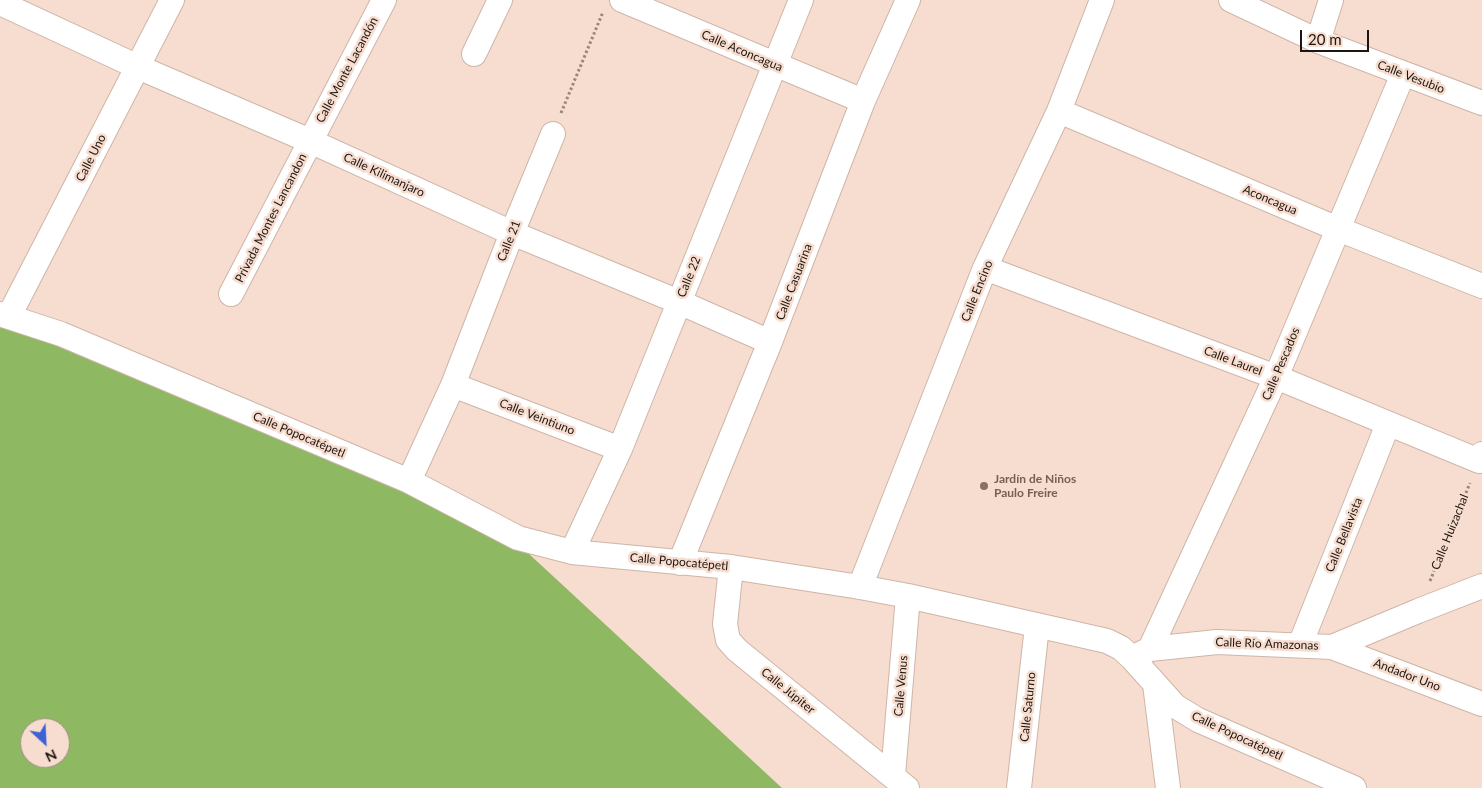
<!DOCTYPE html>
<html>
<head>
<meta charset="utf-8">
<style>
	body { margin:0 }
	#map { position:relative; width:1482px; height:788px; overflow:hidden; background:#f7ddcf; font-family:Lato,sans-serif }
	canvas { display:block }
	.north { position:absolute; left:20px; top:718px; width:50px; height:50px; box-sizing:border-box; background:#f7ddcf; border:1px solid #a08d83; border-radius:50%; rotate:155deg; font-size:14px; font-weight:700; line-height:20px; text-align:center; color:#1e1510 }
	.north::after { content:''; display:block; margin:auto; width:18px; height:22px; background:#3d62d4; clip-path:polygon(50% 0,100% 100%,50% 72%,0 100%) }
	.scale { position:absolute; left:1300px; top:30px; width:69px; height:22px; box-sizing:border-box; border:2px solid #1e1510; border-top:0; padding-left:6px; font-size:15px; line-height:18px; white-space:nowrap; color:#1e1510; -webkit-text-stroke:4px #f7ddcf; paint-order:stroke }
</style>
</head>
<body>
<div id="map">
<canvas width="1482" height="788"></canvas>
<div class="north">N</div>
<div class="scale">20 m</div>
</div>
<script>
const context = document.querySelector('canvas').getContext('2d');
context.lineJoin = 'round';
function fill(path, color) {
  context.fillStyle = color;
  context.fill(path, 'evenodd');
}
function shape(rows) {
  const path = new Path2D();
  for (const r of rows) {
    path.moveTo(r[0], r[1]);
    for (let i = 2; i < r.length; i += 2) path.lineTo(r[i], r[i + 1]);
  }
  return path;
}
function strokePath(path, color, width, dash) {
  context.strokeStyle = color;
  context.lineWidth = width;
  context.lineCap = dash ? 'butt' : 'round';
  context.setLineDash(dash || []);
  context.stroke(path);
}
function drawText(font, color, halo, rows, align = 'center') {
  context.font = font + ' Lato,sans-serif';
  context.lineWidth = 5;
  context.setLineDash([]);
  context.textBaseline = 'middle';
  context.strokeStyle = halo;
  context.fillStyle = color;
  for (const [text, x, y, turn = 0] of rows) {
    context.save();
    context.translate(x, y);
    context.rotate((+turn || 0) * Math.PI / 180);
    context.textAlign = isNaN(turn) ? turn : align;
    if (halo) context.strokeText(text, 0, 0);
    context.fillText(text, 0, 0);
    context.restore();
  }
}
const forest = shape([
	[0,327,44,337,501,528,782,788,0,788],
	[30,728,60,728,60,758,30,758]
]);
const path = shape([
	[561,113,603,12],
	[1430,581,1470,483]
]);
const street = shape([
	[622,0,863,101],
	[1231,0,1318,41,1482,103],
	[0,3,138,67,310,141,512,233,679,302,770,342],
	[1318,41,1331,0],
	[474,54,500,0],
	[1059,111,1338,229,1482,286],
	[985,268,1276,377,1479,461,1482,454],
	[231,294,384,0],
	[0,314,61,334,409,481,518,538,572,552,731,567,860,587,908,596,1107,641,1121,648,1132,658,1175,706,1198,720,1354,788],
	[9,316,172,0],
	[453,385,620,449],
	[409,481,453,385,512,233,553,134],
	[572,552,620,449,801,0],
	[680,563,770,342,863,101,908,0],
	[731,567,725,624,728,640,737,650,907,788],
	[860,587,985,268,1059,111,1102,0],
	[1300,645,1388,424],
	[1332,647,1482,704],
	[1150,649,1276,377,1403,74],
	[1140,654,1150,649,1217,642,1332,647,1418,611,1482,586],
	[1155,684,1168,788],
	[893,775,908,596],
	[1019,788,1037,626]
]);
const markers = [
	[984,486,5,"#8d6e63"]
];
const streetNames = [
	["Calle Aconcagua",742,51,23],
	["Calle Monte Lacandón",347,70,-62],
	["Calle Vesubio",1411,77,21],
	["Calle Uno",91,158,-63],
	["Calle Kilimanjaro",384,175,25],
	["Aconcagua",1270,200,23],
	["Privada Montes Lancandon",271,218,-63],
	["Calle 21",509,241,-68],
	["Calle 22",689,277,-68],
	["Calle Casuarina",794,282,-69],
	["Calle Encino",977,291,-68],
	["Calle Laurel",1233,361,21],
	["Calle Pescados",1281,364,-67],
	["Calle Veintiuno",537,417,21],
	["Calle Popocatépetl",299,435,23],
	["Calle Huizachal",1450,532,-68],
	["Calle Bellavista",1344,535,-68],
	["Calle Popocatépetl",679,562,5],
	["Calle Río Amazonas",1267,644,2],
	["Andador Uno",1407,675,21],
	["Calle Venus",901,686,-85],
	["Calle Júpiter",788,691,39],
	["Calle Saturno",1028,707,-84],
	["Calle Popocatépetl",1237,736,25]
];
const educationNames = [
	["Jardín de Niños",994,479],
	["Paulo Freire",994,493]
];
fill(forest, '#8eb862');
strokePath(street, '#ceb5a8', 26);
strokePath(path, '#99867c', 3, [2.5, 2.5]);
strokePath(street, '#fff', 24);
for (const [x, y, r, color] of markers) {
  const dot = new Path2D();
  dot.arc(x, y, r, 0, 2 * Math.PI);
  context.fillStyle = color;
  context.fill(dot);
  strokePath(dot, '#f7ddcf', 2);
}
drawText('12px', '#1e1510', '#f7ddcf', streetNames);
drawText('bold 12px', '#785e54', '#f7ddcf', educationNames, 'left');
</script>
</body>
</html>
